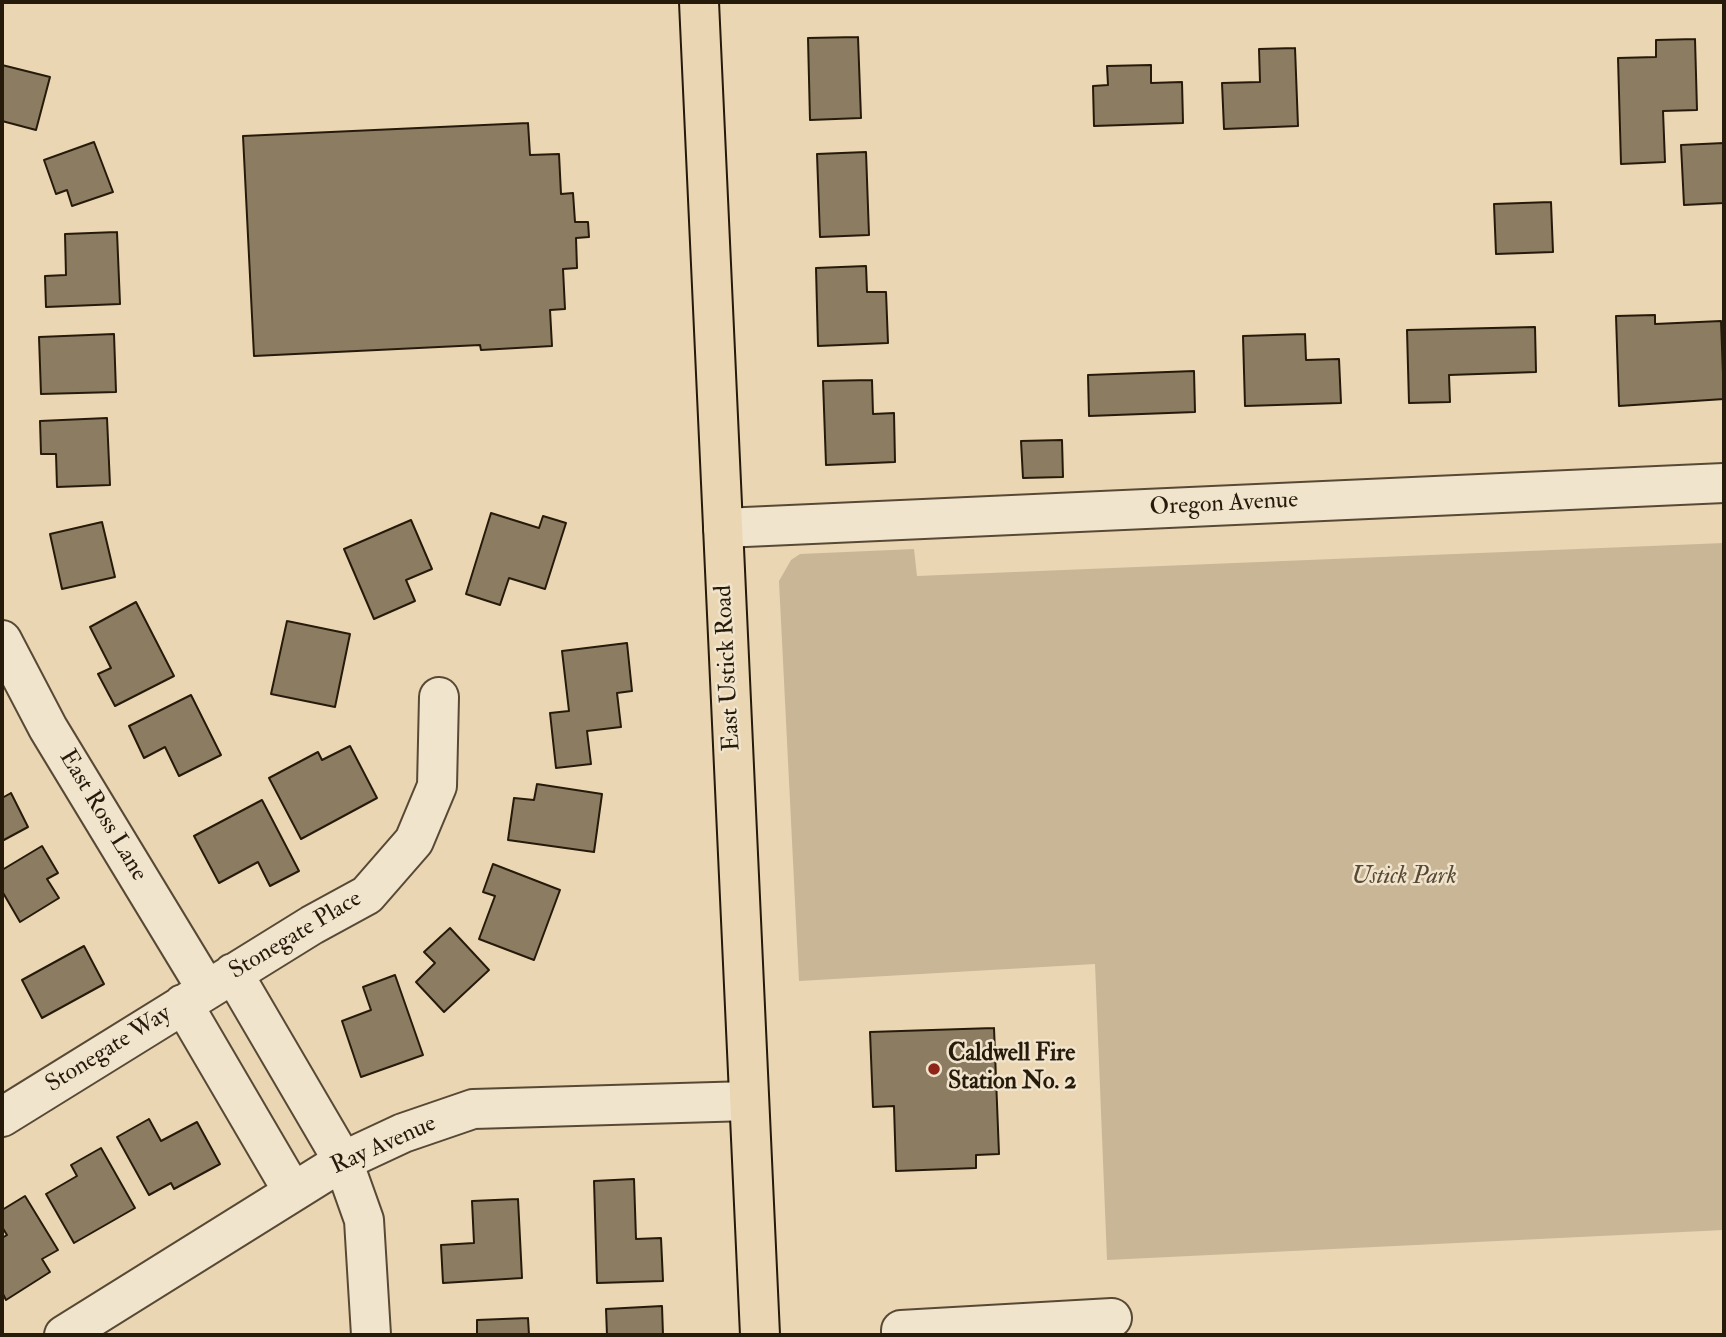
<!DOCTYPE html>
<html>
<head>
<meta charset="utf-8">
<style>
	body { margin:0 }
	#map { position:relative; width:1726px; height:1337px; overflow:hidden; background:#ead6b2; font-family:"IM FELL Double Pica",serif }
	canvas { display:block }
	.frame { position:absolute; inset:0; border:4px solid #261a0b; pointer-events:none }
</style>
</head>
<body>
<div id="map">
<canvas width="1726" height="1337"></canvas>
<div class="frame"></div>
</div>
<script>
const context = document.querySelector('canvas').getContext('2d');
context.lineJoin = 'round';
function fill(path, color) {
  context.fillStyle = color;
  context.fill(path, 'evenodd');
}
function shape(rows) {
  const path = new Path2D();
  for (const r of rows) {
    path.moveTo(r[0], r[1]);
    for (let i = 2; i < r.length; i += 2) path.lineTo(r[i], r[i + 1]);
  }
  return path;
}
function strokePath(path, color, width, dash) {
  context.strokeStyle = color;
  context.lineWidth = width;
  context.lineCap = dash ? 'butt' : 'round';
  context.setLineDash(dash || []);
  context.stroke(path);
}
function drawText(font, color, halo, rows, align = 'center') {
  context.font = font + ' "IM FELL Double Pica",serif';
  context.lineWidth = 5;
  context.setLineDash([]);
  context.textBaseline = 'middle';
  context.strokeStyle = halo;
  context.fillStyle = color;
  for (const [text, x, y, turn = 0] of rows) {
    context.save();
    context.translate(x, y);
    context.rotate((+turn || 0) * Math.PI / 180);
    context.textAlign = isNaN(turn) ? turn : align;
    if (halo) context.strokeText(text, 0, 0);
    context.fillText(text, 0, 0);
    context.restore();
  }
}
const green = shape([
	[1724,543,1724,1230,1107,1260,1095,964,799,981,779,581,791,560,800,554,914,549,917,576]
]);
const building = shape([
	[858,37,861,118,810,120,808,38,858,37],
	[1695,39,1697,110,1663,111,1665,162,1621,164,1618,58,1656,57,1656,40,1695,39],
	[1295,48,1298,126,1224,129,1222,83,1260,82,1259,49,1295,48],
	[2,65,50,77,36,130,2,121,2,65],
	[1151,65,1151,83,1182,82,1183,123,1094,126,1093,86,1108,85,1107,66,1151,65],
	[528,123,530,155,559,154,561,194,573,193,575,222,588,222,589,237,576,238,577,268,563,269,565,309,550,310,552,346,481,350,480,345,254,356,243,136,528,123],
	[94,142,113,192,72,206,67,190,56,194,44,160,94,142],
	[1724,143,1724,203,1684,205,1681,145,1724,143],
	[866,152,869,235,820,237,817,154,866,152],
	[1551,202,1553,252,1496,254,1494,204,1551,202],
	[117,232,120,304,46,307,45,276,66,275,65,234,117,232],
	[866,266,867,292,886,292,888,343,818,346,816,268,866,266],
	[1655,315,1655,324,1721,321,1724,399,1619,406,1616,316,1655,315],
	[1535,327,1536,372,1449,375,1450,402,1409,403,1407,330,1535,327],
	[114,334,116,392,41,394,39,337,114,334],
	[1305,334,1306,360,1339,359,1341,403,1245,406,1243,336,1305,334],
	[1194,371,1195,412,1089,416,1088,375,1194,371],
	[872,380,873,414,894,413,895,462,826,465,823,381,872,380],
	[107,418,110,485,57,487,56,454,41,454,40,421,107,418],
	[1062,440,1063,477,1023,478,1021,441,1062,440],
	[491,513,539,528,543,516,566,523,545,589,509,578,500,605,466,594,491,513],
	[411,520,432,569,406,580,415,601,374,619,344,549,411,520],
	[102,522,115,577,62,589,50,534,102,522],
	[136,602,174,676,115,706,98,674,111,668,90,627,136,602],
	[287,621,350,634,335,707,271,694,287,621],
	[627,643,632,691,617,693,621,727,587,731,591,764,556,768,550,713,569,711,562,651,627,643],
	[191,695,221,755,179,776,165,747,144,758,129,726,191,695],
	[350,746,377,798,301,839,269,778,318,752,322,760,350,746],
	[537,784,602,794,594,852,508,840,514,798,534,800,537,784],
	[11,793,28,827,2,841,2,798,11,793],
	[262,800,299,871,270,886,258,862,219,883,194,836,262,800],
	[42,846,58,873,47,879,59,898,20,922,2,891,2,870,42,846],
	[493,864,560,890,534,960,479,939,495,896,483,892,493,864],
	[450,928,489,970,444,1012,416,982,435,963,424,952,450,928],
	[84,946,104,984,42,1018,22,980,84,946],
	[395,975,423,1055,361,1077,342,1021,371,1010,363,987,395,975],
	[994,1028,999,1154,976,1155,976,1168,896,1171,894,1106,873,1107,870,1032,994,1028],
	[149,1119,161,1141,197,1122,220,1164,174,1189,171,1183,149,1195,117,1137,149,1119],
	[101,1148,135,1208,74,1243,46,1194,77,1176,71,1165,101,1148],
	[634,1179,636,1239,661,1238,663,1281,597,1283,594,1181,634,1179],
	[25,1196,58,1250,42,1259,50,1272,6,1300,2,1292,2,1238,7,1235,2,1227,2,1210,25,1196],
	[518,1199,522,1278,443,1283,441,1245,474,1243,472,1201,518,1199],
	[662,1306,663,1335,607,1335,606,1309,662,1306],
	[528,1318,529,1335,477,1335,477,1320,528,1318]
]);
const minor = shape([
	[723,528,1724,483],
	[2,640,48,728,207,990],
	[233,973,343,1161,364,1220,371,1335],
	[183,1004,293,1192],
	[2,1117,312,925,367,895,414,841,437,786,439,697],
	[64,1335,343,1161,403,1133,473,1109,749,1101],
	[901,1335,901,1330,1112,1318]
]);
const major = shape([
	[699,2,760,1335]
]);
const markers = [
	[934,1069,7,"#8f2418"]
];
const streetNames = [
	["Oregon Avenue",1224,505,-3],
	["East Ustick Road",729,668,-93],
	["East Ross Lane",102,816,59],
	["Stonegate Place",296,936,-31],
	["Stonegate Way",109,1050,-32],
	["Ray Avenue",384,1146,-24]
];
const parkNames = [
	["Ustick Park",1404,878]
];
const poiNames = [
	["Caldwell Fire",948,1055],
	["Station No. 2",948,1083]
];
fill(green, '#c9b696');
fill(building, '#8c7c62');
strokePath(building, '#261a0b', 2);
strokePath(minor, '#574935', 42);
strokePath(major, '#261a0b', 42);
strokePath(minor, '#f1e4cd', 38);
strokePath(major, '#ead6b2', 38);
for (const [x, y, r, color] of markers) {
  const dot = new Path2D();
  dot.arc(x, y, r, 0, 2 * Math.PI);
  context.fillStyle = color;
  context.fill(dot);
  strokePath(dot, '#f1e4cd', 2.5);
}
drawText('24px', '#261a0b', '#f1e4cd', streetNames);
drawText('italic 24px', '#574935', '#f1e4cd', parkNames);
drawText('bold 24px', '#261a0b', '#f1e4cd', poiNames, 'left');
</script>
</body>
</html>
